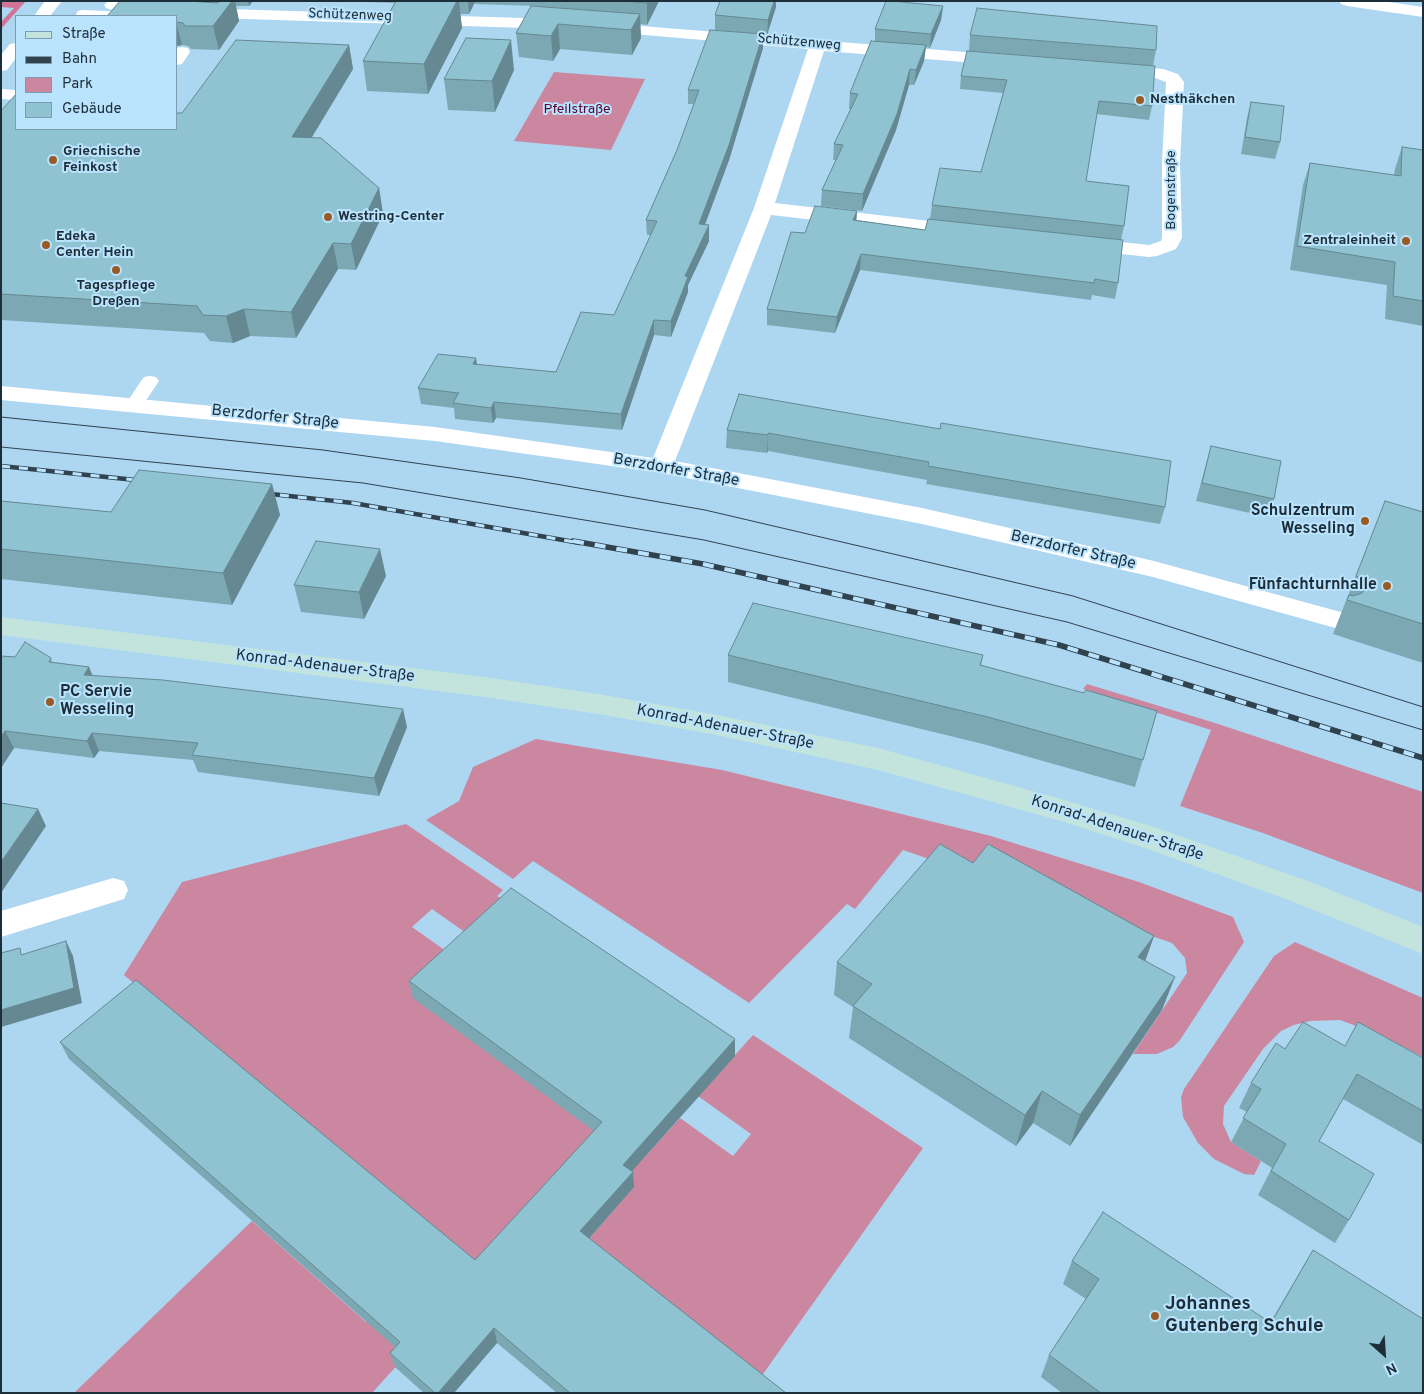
<!DOCTYPE html>
<html>
<head>
<meta charset="utf-8">
<style>
	body { margin:0 }
	#map { position:relative; width:1424px; height:1394px; overflow:hidden; background:#add6f1; font-family:Overpass,sans-serif }
	canvas { display:block }
	.frame { position:absolute; inset:0; border:2px solid #1e2e38; pointer-events:none }
	.legend { position:absolute; left:15px; top:15px; width:162px; height:115px; box-sizing:border-box; background:#bae3fe; border:1px solid #7c9baf; margin:0; padding:6px 9px; list-style:none; font-size:15px; color:#1e2e38 }
	.legend li { display:flex; align-items:center; gap:10px; height:25px }
	.legend b { width:25px; border:1px solid #7c9baf }
	.north { position:absolute; left:1359px; top:1329px; width:50px; height:50px; -webkit-text-stroke:4px #bae3fe; paint-order:stroke; rotate:154deg; font-size:14px; font-weight:700; line-height:20px; text-align:center; color:#1e2e38 }
	.north::after { content:''; display:block; margin:auto; width:18px; height:22px; background:#1e2e38; clip-path:polygon(50% 0,100% 100%,50% 72%,0 100%) }
</style>
</head>
<body>
<div id="map">
<canvas width="1424" height="1394"></canvas>
<div class="frame"></div>
<ul class="legend">
<li><b style="height:6px;background:#c2e4dd"></b>Straße</li>
<li><b style="height:6px;background:#2f424e"></b>Bahn</li>
<li><b style="height:14px;background:#cc87a0"></b>Park</li>
<li><b style="height:14px;background:#90c3d1"></b>Gebäude</li>
</ul>
<div class="north">N</div>
</div>
<script>
const context = document.querySelector('canvas').getContext('2d');
context.lineJoin = 'round';
function fill(path, color) {
  context.fillStyle = color;
  context.fill(path, 'evenodd');
}
function shape(rows) {
  const path = new Path2D();
  for (const r of rows) {
    path.moveTo(r[0], r[1]);
    for (let i = 2; i < r.length; i += 2) path.lineTo(r[i], r[i + 1]);
  }
  return path;
}
function strokePath(path, color, width, dash) {
  context.strokeStyle = color;
  context.lineWidth = width;
  context.lineCap = dash ? 'butt' : 'round';
  context.setLineDash(dash || []);
  context.stroke(path);
}
function drawText(font, color, halo, rows, align = 'center') {
  context.font = font + ' Overpass,sans-serif';
  context.lineWidth = 4;
  context.setLineDash([]);
  context.textBaseline = 'middle';
  context.strokeStyle = halo;
  context.fillStyle = color;
  for (const [text, x, y, turn = 0] of rows) {
    context.save();
    context.translate(x, y);
    context.rotate((+turn || 0) * Math.PI / 180);
    context.textAlign = isNaN(turn) ? turn : align;
    if (halo) context.strokeText(text, 0, 0);
    context.fillText(text, 0, 0);
    context.restore();
  }
}
const green = shape([
	[554,72,645,79,611,150,514,141],
	[1087,684,1215,723,1423,792,1423,893,1263,833,1180,806,1211,730,1083,689],
	[536,739,722,770,991,836,1139,882,1233,917,1244,942,1180,1040,1173,1047,1157,1054,1133,1054,1187,973,1185,958,1172,943,903,850,855,909,847,904,749,1003,533,861,513,879,426,820,459,801,473,767],
	[406,824,503,890,497,896,513,905,476,940,432,909,412,927,456,958,604,1138,638,1164,680,1118,733,1156,751,1134,698,1096,753,1035,923,1148,756,1384,582,1246,589,1154,372,1393,74,1393,252,1221,366,1322,440,1243,124,975,182,882],
	[1295,942,1423,998,1423,1057,1378,1034,1340,1020,1310,1021,1294,1025,1281,1031,1263,1049,1224,1106,1223,1124,1231,1142,1261,1161,1254,1175,1244,1174,1214,1159,1198,1143,1183,1117,1181,1097,1184,1089,1274,956]
]);
const forest = shape([
	[1,1,26,1,1,29,1,22,14,8,1,7]
]);
const lane = shape([
	[82,10,133,12,139,16,77,16,76,14,78,11,82,10],
	[150,376,156,377,159,381,143,405,140,409,134,410,128,409,125,405,141,381,144,377,150,376]
]);
const street = shape([
	[45,1,62,1,50,16,34,16,45,1],
	[155,1,161,3,163,6,161,9,112,10,106,8,104,5,108,1,155,1],
	[179,1,195,1,192,8,558,19,564,21,566,24,564,27,558,29,182,17,176,15,174,12,179,1],
	[1339,1,1382,1,1423,7,1423,17,1347,6,1341,4,1339,1],
	[604,23,1002,55,1008,56,1010,60,1008,64,1002,65,824,51,775,203,964,225,971,227,974,231,971,235,964,237,771,215,675,461,922,508,1154,561,1348,614,1352,620,1348,626,1339,629,1153,577,922,524,661,473,435,441,1,400,1,386,435,427,653,458,754,208,808,49,598,31,596,28,598,25,604,23],
	[16,43,16,58,7,70,1,71,1,55,10,44,16,43],
	[182,47,188,48,190,52,182,64,176,65,176,48,182,47],
	[1117,64,1163,69,1178,74,1184,82,1180,163,1182,238,1176,249,1157,256,1149,257,1084,250,1077,248,1074,244,1077,240,1084,238,1149,245,1161,241,1162,238,1162,163,1166,82,1155,78,1111,73,1109,69,1111,65,1117,64],
	[1,89,16,90,16,100,1,99,1,89],
	[113,878,124,881,128,890,124,899,1,937,1,911,113,878]
]);
const secondary = shape([
	[1,617,485,677,598,694,712,714,878,748,1061,799,1154,827,1308,881,1423,927,1423,954,1286,899,1145,848,1061,821,878,770,712,734,598,714,485,697,1,635,1,617]
]);
const tram = shape([
	[1,417,323,450,521,478,705,510,1073,596,1423,707],
	[1,447,363,483,704,540,1067,622,1423,730]
]);
const railFar1 = shape([
	[1,466,145,481],
	[262,493,353,503,580,543]
]);
const rail = shape([
	[573,541,703,564,1059,645,1423,758]
]);
const wall = shape([
	[194,1,253,1,249,6,236,6,239,21,219,50,191,49,188,46,182,45,176,46,176,16],
	[337,1,659,1,647,25,640,24,641,38,632,55,560,49,553,61,519,57,516,33,539,6,474,4,469,14,460,14,462,28,428,94,367,91,363,61,395,3],
	[943,6,941,20,930,48,926,47,924,61,914,85,909,85,896,130,862,211,821,206,822,190,836,160,833,160,834,144,851,109,849,109,850,93,875,41,875,29],
	[776,7,767,35,715,30,715,15],
	[763,34,763,48,729,160,705,225,709,241,688,285,688,292,671,337,654,335,622,430,496,418,493,423,455,419,454,408,421,404,418,388,476,358,477,365,556,372,614,315,651,235,647,235,646,220,677,150,694,104,688,104,688,90],
	[970,35,1156,50,1153,66,969,51],
	[349,45,353,69,311,138,379,188,383,214,356,270,338,269,296,338,250,336,233,343,210,341,204,333,1,320,1,111,16,129,182,113],
	[967,51,1152,106,1149,120,1096,114,1086,181,1124,226,1121,240,1118,283,1115,299,1092,295,1091,300,860,270,835,333,767,325,767,309,805,233,857,211,856,220,925,230,930,219,932,205,981,172,1003,93,960,89,961,76],
	[514,70,495,112,448,110,444,79],
	[1251,102,1280,142,1275,159,1241,154,1247,118],
	[1402,147,1423,150,1423,326,1385,319,1387,285,1290,270,1303,185,1310,163,1394,175,1395,169],
	[739,394,1165,507,1160,524,926,484,927,480,768,451,767,453,726,448,727,430],
	[1211,446,1274,499,1268,517,1196,501],
	[272,484,280,515,232,605,1,579,1,501,111,512],
	[1385,501,1423,512,1423,663,1333,634],
	[386,576,364,619,301,612,294,585],
	[728,655,983,655,981,665,1084,693,1157,711,1135,787,983,744,728,682],
	[1,656,15,657,51,658,52,662,89,667,92,675,407,727,379,796,198,772,193,760,99,751,94,758,14,748,1,768],
	[973,863,1154,936,1145,961,1162,1010,1070,1146,1033,1123,1016,1146,849,1038,853,1007,834,995,837,962],
	[409,981,735,1039,735,1056,632,1171,633,1172,634,1187,589,1239,786,1393,557,1393,497,1343,454,1393,424,1393,395,1367,390,1353,395,1347,69,1059,60,1042,475,1260,594,1131,413,998],
	[1345,1046,1423,1058,1423,1145,1343,1099,1319,1141,1349,1220,1335,1243,1258,1195,1272,1168,1231,1142,1247,1112,1239,1108,1251,1083,1285,1049],
	[1313,1250,1423,1393,1062,1393,1041,1377,1049,1355,1086,1299,1063,1284,1072,1261,1270,1323]
]);
const shadedWall = shape([
	[232,1,235,1,239,21,219,50,213,26],
	[248,1,253,1,249,6],
	[457,1,459,1,462,28,428,94,424,64],
	[468,1,474,1,474,4,469,14],
	[647,1,659,1,647,25],
	[774,1,776,1,776,7,767,35,768,20],
	[943,6,941,20,930,48,931,34],
	[640,14,641,38,632,55,631,30],
	[176,22,182,45,176,46],
	[558,24,560,49,553,61,551,36],
	[763,34,763,48,729,160,699,240,699,224],
	[511,40,514,70,495,112,492,81],
	[349,45,353,69,297,162,292,137],
	[926,45,924,61,914,85,916,70],
	[910,69,909,85,896,130,862,211,863,194],
	[379,188,383,214,356,270,351,244],
	[857,211,856,226,853,220],
	[709,225,709,241,688,285,688,292,671,337,671,321,685,276],
	[333,243,338,269,296,338,291,312],
	[861,254,860,270,835,333,837,317],
	[244,309,250,336,233,343,226,316],
	[654,320,654,335,622,430,621,414],
	[476,358,478,374,473,364],
	[494,402,496,418,493,423,491,408],
	[768,433,768,451,767,453,768,435],
	[272,484,280,515,232,605,223,573],
	[380,549,386,576,364,619,359,592],
	[89,667,96,684,84,675],
	[403,709,407,727,379,796,374,778],
	[5,731,14,748,1,768,1,737],
	[92,733,99,751,94,758,87,741],
	[38,809,46,826,1,893,1,862],
	[1154,936,1142,970,1138,957],
	[66,941,73,956,82,1003,1,1027,1,1010],
	[1175,977,1162,1010,1070,1146,1080,1115],
	[735,1039,735,1056,624,1180,623,1165],
	[1042,1091,1033,1123,1016,1146,1025,1115],
	[633,1172,634,1187,582,1246,580,1231],
	[494,1328,497,1343,454,1393,438,1393]
]);
const building = shape([
	[120,1,187,1,217,3,221,1,232,1,213,26,185,26,183,23,176,22,176,16,107,16,120,1],
	[396,1,457,1,424,64,363,61,396,1],
	[623,1,647,1,647,3,623,1],
	[720,1,774,1,768,20,715,15,720,1],
	[886,1,892,1,943,6,931,34,875,29,886,1],
	[531,6,640,14,631,30,558,24,551,36,516,33,531,6],
	[977,8,1157,26,1156,50,970,35,977,8],
	[710,30,763,34,729,145,699,224,709,225,685,276,688,277,671,321,654,320,621,414,494,402,491,408,453,403,459,392,458,393,418,388,438,354,476,358,473,364,556,372,581,312,614,315,657,221,646,220,677,150,699,90,688,90,710,30],
	[466,38,511,40,492,81,444,79,466,38],
	[236,40,349,45,292,137,321,138,379,188,351,244,333,243,291,312,244,309,226,316,203,315,197,306,1,294,1,111,16,94,16,129,176,129,176,113,182,113,236,40],
	[871,41,926,45,916,70,910,69,897,114,863,194,822,190,843,145,834,144,858,94,850,93,871,41],
	[967,51,1155,66,1152,106,1099,101,1086,181,1129,186,1124,226,932,205,940,168,981,172,1007,80,961,76,967,51],
	[1251,102,1284,106,1280,142,1245,137,1251,102],
	[1402,147,1423,150,1423,301,1393,296,1395,262,1297,246,1310,163,1401,176,1402,147],
	[815,206,857,211,853,220,925,230,928,219,1123,240,1118,283,1095,279,1094,283,861,254,837,317,767,309,791,232,805,233,815,206],
	[739,394,940,429,941,423,1171,461,1165,507,928,466,929,462,768,433,768,435,727,430,739,394],
	[1211,446,1281,461,1274,499,1202,483,1211,446],
	[139,470,272,484,223,573,1,549,1,501,111,512,139,470],
	[1385,501,1423,512,1423,624,1347,600,1349,595,1353,596,1362,593,1367,586,1363,578,1356,576,1385,501],
	[316,541,380,549,359,592,294,585,316,541],
	[753,603,983,655,980,665,1084,693,1086,690,1157,711,1143,760,988,717,728,655,753,603],
	[25,642,51,658,49,662,89,667,84,675,163,680,403,709,374,778,192,755,198,743,92,733,87,741,5,731,1,737,1,656,15,657,25,642],
	[1,803,38,809,1,862,1,803],
	[940,844,973,863,988,844,1154,936,1138,957,1175,977,1080,1115,1042,1091,1025,1115,853,1006,872,984,837,962,940,844],
	[511,888,735,1039,623,1165,633,1172,580,1231,786,1393,570,1393,494,1328,438,1393,435,1393,390,1353,400,1342,60,1042,136,980,475,1260,602,1122,409,981,511,888],
	[66,941,74,988,1,1010,1,953,20,948,21,955,66,941],
	[1303,1022,1345,1046,1358,1022,1423,1058,1423,1111,1357,1074,1319,1141,1374,1174,1349,1220,1271,1171,1286,1144,1243,1118,1261,1089,1251,1083,1276,1043,1285,1049,1303,1022],
	[1103,1212,1271,1323,1313,1250,1423,1319,1423,1393,1101,1393,1049,1355,1099,1279,1072,1261,1103,1212]
]);
const markers = [
	[1140,100,5,"#9a5a24"],
	[53,160,5,"#9a5a24"],
	[328,217,5,"#9a5a24"],
	[1406,241,5,"#9a5a24"],
	[46,245,5,"#9a5a24"],
	[116,270,5,"#9a5a24"],
	[1365,521,5,"#9a5a24"],
	[1387,586,5,"#9a5a24"],
	[50,702,5,"#9a5a24"],
	[1155,1316,5,"#9a5a24"]
];
const farStreetnames = [
	["Schützenweg",350,16,2],
	["Schützenweg",799,43,5],
	["Bogenstraße",1172,190,-90]
];
const farPoinames = [
	["Nesthäkchen",1150,100],
	["Griechische",63,152],
	["Feinkost",63,168],
	["Westring-Center",338,217],
	["Edeka",56,237],
	["Center Hein",56,253],
	["Zentraleinheit",1396,241,"right"],
	["Tagespflege",116,286,"center"],
	["Dreßen",116,302,"center"]
];
const farParknames = [
	["Pfeilstraße",577,110]
];
const streetNames = [
	["Berzdorfer Straße",275,418,6],
	["Berzdorfer Straße",676,471,10],
	["Berzdorfer Straße",1073,551,13],
	["Konrad-Adenauer-Straße",325,667,7],
	["Konrad-Adenauer-Straße",725,728,11],
	["Konrad-Adenauer-Straße",1117,829,18]
];
const poiNames = [
	["Schulzentrum",1355,512],
	["Wesseling",1355,530],
	["Fünfachturnhalle",1377,586],
	["PC Servie",60,693,"left"],
	["Wesseling",60,711,"left"]
];
const nearPoinames = [
	["Johannes",1165,1305],
	["Gutenberg Schule",1165,1327]
];
fill(green, '#cc87a0');
fill(forest, '#d07598');
fill(lane, '#fff');
fill(street, '#fff');
fill(secondary, '#c2e4dd');
strokePath(tram, '#2f424e', 1);
strokePath(railFar1, '#2f424e', 4.5);
strokePath(rail, '#2f424e', 5.5);
strokePath(railFar1, '#bae3fe', 3, [9]);
strokePath(rail, '#bae3fe', 4, [11]);
fill(wall, '#7ca8b4');
fill(shadedWall, '#658892');
fill(building, '#90c3d1');
strokePath(building, '#658892', 1);
for (const [x, y, r, color] of markers) {
  const dot = new Path2D();
  dot.arc(x, y, r, 0, 2 * Math.PI);
  context.fillStyle = color;
  context.fill(dot);
  strokePath(dot, '#bae3fe', 2);
}
drawText('14px', '#1e2e38', '#bae3fe', farStreetnames);
drawText('bold 14px', '#1e2e38', '#bae3fe', farPoinames, 'left');
drawText('14px', '#590431', '#bae3fe', farParknames);
drawText('16px', '#1e2e38', '#bae3fe', streetNames);
drawText('bold 16px', '#1e2e38', '#bae3fe', poiNames, 'right');
drawText('bold 19px', '#1e2e38', '#bae3fe', nearPoinames, 'left');
</script>
</body>
</html>
